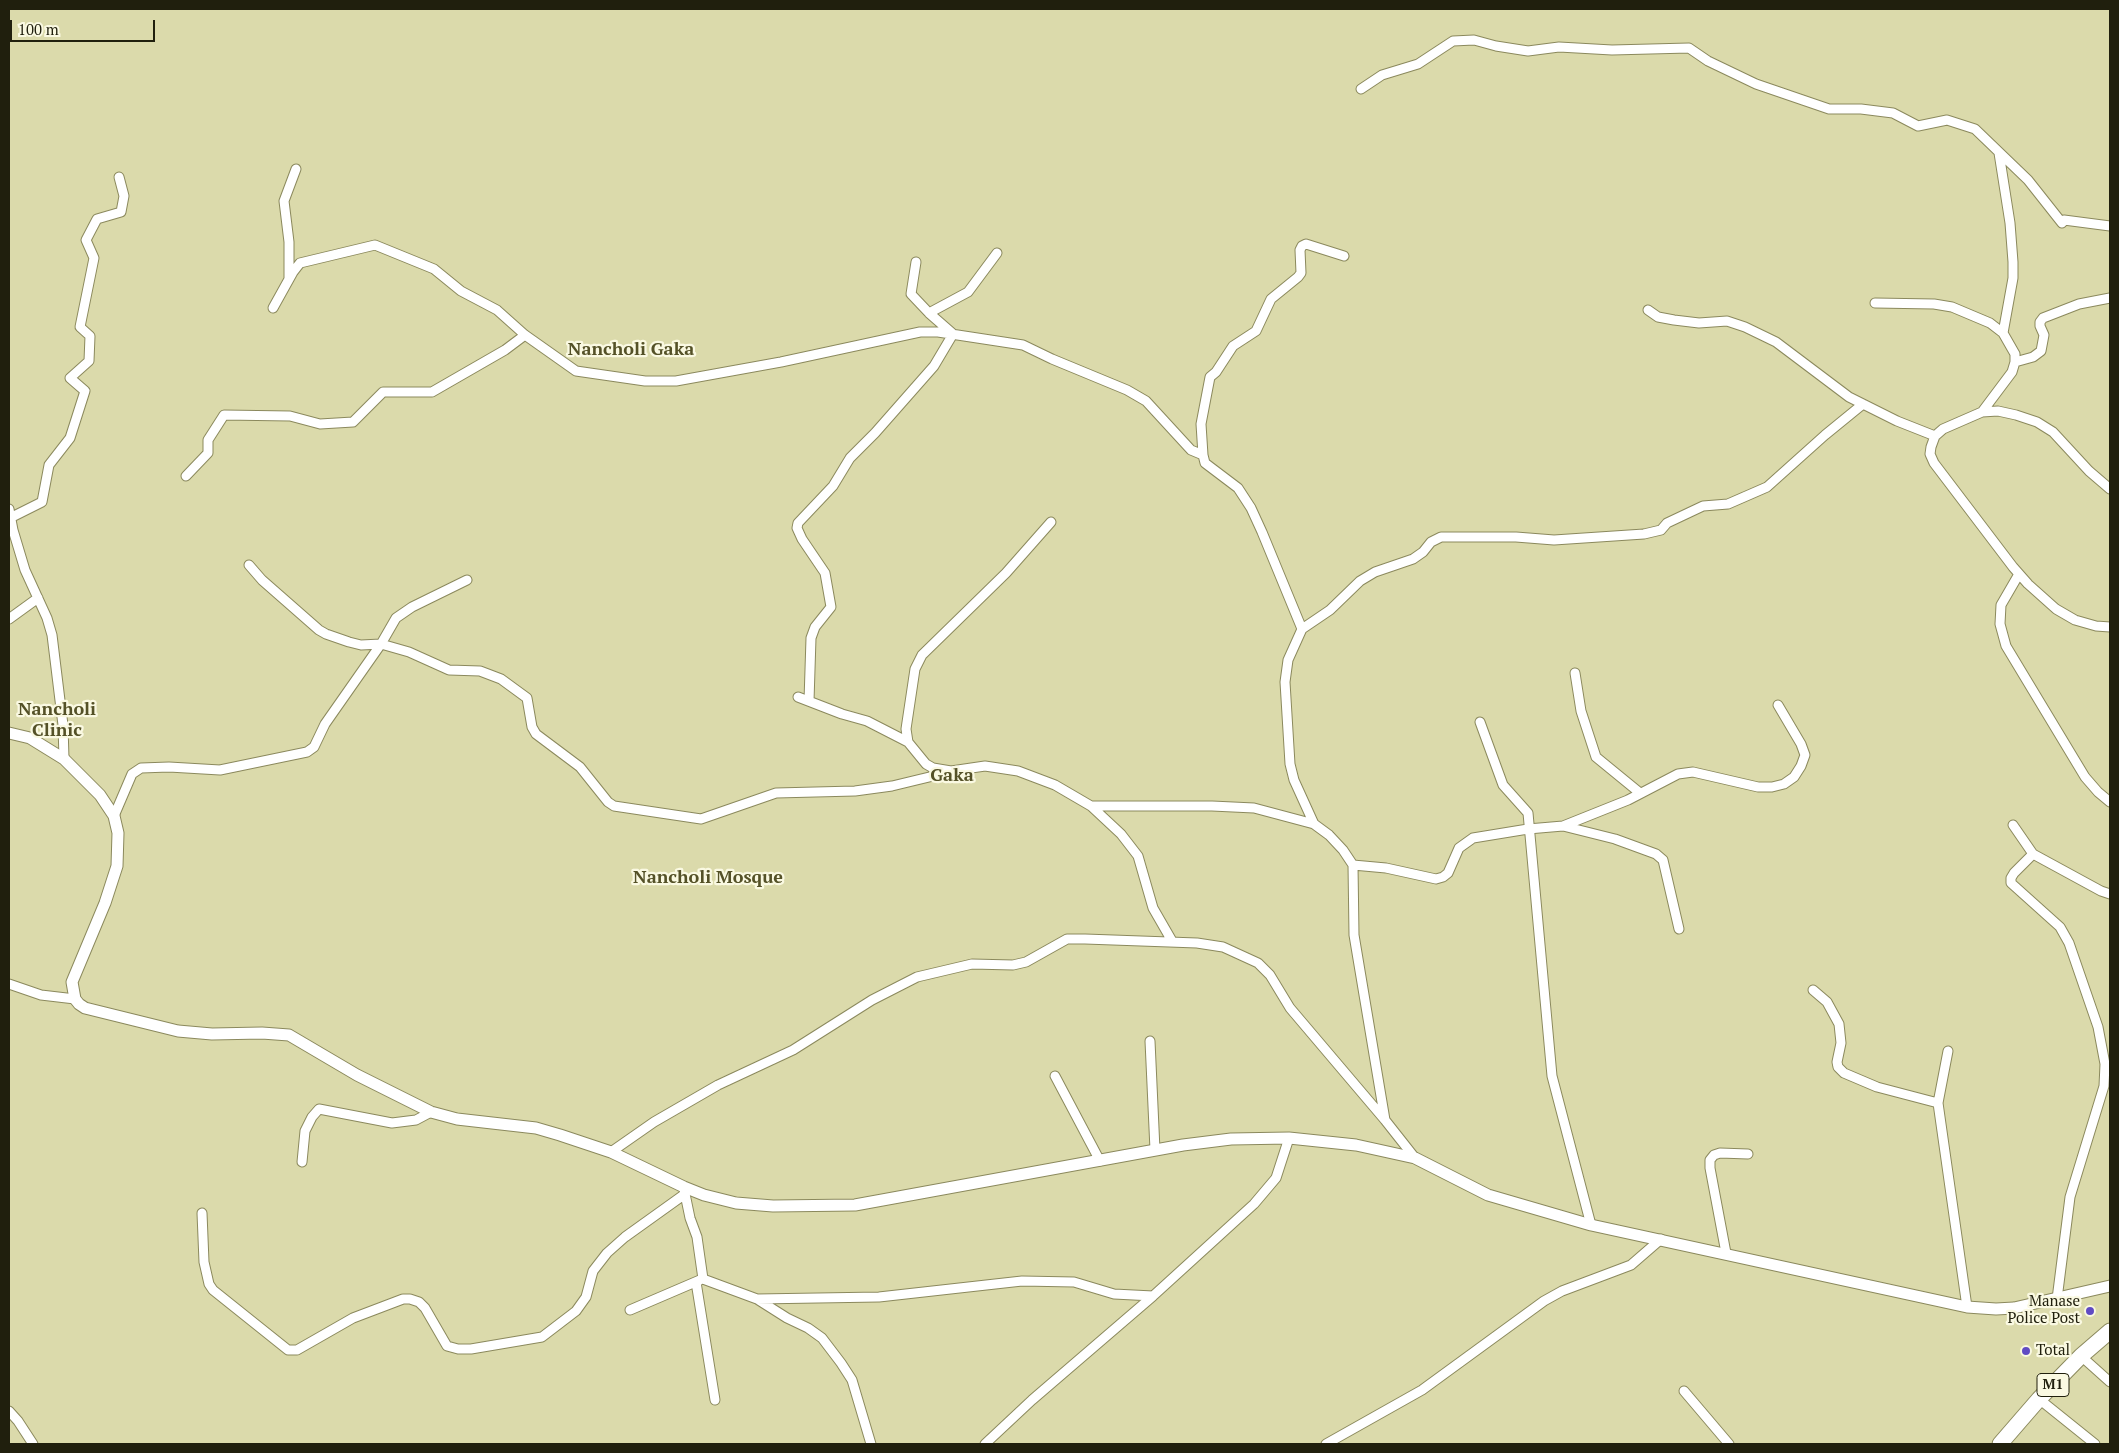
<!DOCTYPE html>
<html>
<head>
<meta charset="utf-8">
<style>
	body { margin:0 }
	#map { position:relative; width:2119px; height:1453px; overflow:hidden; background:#dbdaab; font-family:"PT Serif",serif }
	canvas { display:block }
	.frame { position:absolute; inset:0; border:10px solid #201f0d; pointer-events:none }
	.scale { position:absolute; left:10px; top:20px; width:145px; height:22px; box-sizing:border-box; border:2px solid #201f0d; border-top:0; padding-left:6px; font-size:15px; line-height:18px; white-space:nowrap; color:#201f0d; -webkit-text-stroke:4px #faf9e2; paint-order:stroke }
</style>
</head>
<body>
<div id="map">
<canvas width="2119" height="1453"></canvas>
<div class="frame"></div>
<div class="scale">100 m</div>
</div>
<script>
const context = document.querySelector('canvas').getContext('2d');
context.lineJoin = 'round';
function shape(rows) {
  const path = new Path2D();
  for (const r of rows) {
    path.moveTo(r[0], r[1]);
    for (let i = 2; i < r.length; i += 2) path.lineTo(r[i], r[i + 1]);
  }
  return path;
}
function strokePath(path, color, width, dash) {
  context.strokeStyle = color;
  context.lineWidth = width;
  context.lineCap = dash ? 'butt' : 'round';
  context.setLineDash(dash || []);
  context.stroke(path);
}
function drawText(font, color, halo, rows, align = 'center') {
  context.font = font + ' "PT Serif",serif';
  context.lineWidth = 4.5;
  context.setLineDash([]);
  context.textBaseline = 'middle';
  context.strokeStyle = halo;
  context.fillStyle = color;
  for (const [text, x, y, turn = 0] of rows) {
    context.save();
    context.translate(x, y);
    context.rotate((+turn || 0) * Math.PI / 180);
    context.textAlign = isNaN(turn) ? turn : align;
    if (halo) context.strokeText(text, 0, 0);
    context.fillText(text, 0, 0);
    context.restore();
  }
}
const minor = shape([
	[1361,89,1382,75,1418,64,1453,41,1474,40,1496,46,1528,51,1559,47,1612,50,1689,48,1708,61,1756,84,1829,109,1861,109,1893,113,1918,126,1947,120,1975,129,2028,180,2062,223,2064,220,2110,226],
	[1999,153,2010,223,2013,262,2013,278,2003,333],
	[916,262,911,294,929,313],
	[289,278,289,242,284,201,296,169],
	[1875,303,1934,304,1952,307,1990,323,2003,333,2015,354,2015,362,2012,372,1982,412],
	[273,308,293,272,300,263,375,245,434,269,461,291,497,310,525,335,576,371,645,381,676,381,781,362,920,332,938,332,1023,345,1052,359,1127,390,1146,401,1191,450,1203,455,1205,463,1238,488,1251,508,1262,532,1302,629],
	[1648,310,1658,317,1674,320,1699,323,1727,321,1745,327,1776,342,1849,397,1897,421,1935,436],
	[2015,362,2033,357,2041,351,2044,335,2040,326,2040,322,2043,318,2079,304,2110,298],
	[1203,455,1201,424,1210,377,1216,372,1233,346,1256,331,1271,299,1298,277,1301,273,1300,250,1302,246,1306,244,1344,256],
	[186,476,208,453,208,440,224,415,290,416,320,424,353,422,383,392,432,392,505,350,525,335],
	[2110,489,2089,471,2053,432,2037,422,2016,415,1998,411,1982,412,1943,429,1935,436,1931,447,1930,454,1934,463,2013,567,2028,584,2056,609,2075,620,2096,626,2110,627],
	[9,509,13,530,25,570,47,618,52,635,63,725,64,759],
	[10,518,42,502,49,465,70,438,85,391,70,378,89,361,90,336,80,327,94,258,86,240,97,219,121,212,124,196,119,177],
	[1051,522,1006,573,922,655,915,669,906,729,908,742,926,764,933,768,951,771,985,766,1018,771,1055,785,1091,806,1212,806,1254,808,1314,824,1329,835,1343,850,1353,865,1354,935,1385,1120,1415,1158],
	[249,565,262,580,319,630,326,634,349,642,361,645,381,644,409,652,449,670,480,671,501,679,527,698,532,727,536,734,580,767,608,802,614,806,701,819,776,793,855,791,892,786,950,772],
	[2019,574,2001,605,2000,624,2006,646,2085,777,2098,792,2110,802],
	[9,619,38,598],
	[1575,673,1581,711,1596,757,1640,793],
	[798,697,842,714,867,721,908,742],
	[809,701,811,638,815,627,831,607,825,573,802,539,797,528,798,523,833,486,850,458,875,433,934,366,953,334,929,313,968,292,997,253],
	[1480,722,1503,785,1528,813,1552,1076,1591,1225],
	[1091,806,1121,834,1138,856,1153,908,1172,941],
	[114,816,132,774,141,768,169,767,220,770,307,752,314,747,325,724,381,644,396,618,412,607,467,580],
	[1314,824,1294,780,1290,764,1285,682,1288,660,1302,629,1330,610,1360,581,1375,572,1413,559,1423,552,1431,542,1441,537,1516,537,1554,540,1644,534,1661,530,1667,523,1703,506,1728,504,1767,487,1825,435,1863,404],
	[2013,825,2033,854,2101,891,2110,894],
	[1563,826,1628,800,1678,774,1693,772,1758,787,1772,787,1784,784,1794,777,1801,766,1805,755,1801,744,1778,705],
	[2033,854,2014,873,2011,878,2011,883,2060,927,2069,943,2098,1027,2105,1064,2104,1086,2070,1197,2057,1299],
	[1353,865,1386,868,1436,879,1443,877,1448,873,1459,848,1473,838,1528,829,1563,826,1615,839,1656,854,1663,860,1679,929],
	[9,984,41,995,75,999],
	[1813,990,1827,1002,1839,1024,1841,1043,1837,1062,1838,1067,1844,1073,1877,1087,1938,1103],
	[1150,1041,1155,1150],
	[1948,1051,1938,1103,1967,1307],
	[1055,1076,1100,1161],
	[611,1152,654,1122,718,1085,793,1050,872,1000,917,977,972,964,1013,965,1026,962,1067,939,1085,939,1197,943,1223,947,1258,963,1270,975,1290,1008,1385,1120],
	[302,1162,305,1131,312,1117,319,1109,392,1123,416,1120,431,1112],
	[684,1189,690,1218,697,1237,703,1279,757,1299,787,1318,808,1328,822,1338,841,1363,852,1380,871,1444],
	[202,1213,204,1262,209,1284,213,1290,288,1350,297,1350,353,1318,403,1299,410,1299,419,1302,425,1308,447,1346,458,1349,471,1349,542,1337,576,1311,586,1297,593,1271,607,1253,625,1237,685,1194],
	[1726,1253,1710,1168,1710,1160,1714,1155,1720,1153,1748,1154],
	[696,1282,715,1400],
	[757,1299,879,1297,1022,1281,1074,1282,1114,1294,1153,1296],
	[630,1310,700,1280],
	[2081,1356,2110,1382],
	[1684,1391,1729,1444],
	[2039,1399,2095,1444],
	[9,1411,18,1421,33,1444],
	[985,1444,1032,1400,1153,1296,1254,1204,1276,1178,1289,1138],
	[1326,1444,1422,1390,1544,1301,1562,1291,1631,1265,1661,1239]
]);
const tertiary = shape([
	[9,733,30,738,64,759,100,795,114,816,118,833,117,866,105,903,72,982,75,999,79,1004,85,1008,178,1031,212,1034,262,1033,289,1035,357,1075,431,1112,457,1119,536,1128,560,1135,611,1152,684,1187,704,1195,736,1203,773,1206,855,1205,1183,1145,1231,1139,1289,1138,1356,1145,1415,1158,1488,1195,1591,1225,1967,1307,1996,1309,2014,1308,2110,1286]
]);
const trunk = shape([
	[2000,1444,2039,1399,2081,1356,2110,1331]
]);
const markers = [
	[2090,1311,5,"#604bc3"],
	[2026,1351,5,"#604bc3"]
];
const shields = [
	[2053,1385,32]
];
const shieldNames = [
	["M1",2053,1385]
];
const poiNames = [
	["Manase",2080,1302],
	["Police Post",2080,1319],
	["Total",2036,1351,"left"]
];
const quarterNames = [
	["Nancholi Gaka",631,350],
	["Nancholi",57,710],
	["Clinic",57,731],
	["Gaka",952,776],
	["Nancholi Mosque",708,878]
];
strokePath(minor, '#8b895d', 11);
strokePath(tertiary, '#8b895d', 13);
strokePath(trunk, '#8b895d', 17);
strokePath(minor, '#fff', 9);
strokePath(tertiary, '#fff', 11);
strokePath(trunk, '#fff', 15);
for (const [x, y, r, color] of markers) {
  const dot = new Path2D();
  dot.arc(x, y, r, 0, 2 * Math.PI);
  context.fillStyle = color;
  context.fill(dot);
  strokePath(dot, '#faf9e2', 2);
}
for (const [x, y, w] of shields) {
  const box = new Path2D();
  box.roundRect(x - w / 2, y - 11.5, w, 23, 4);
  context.fillStyle = '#faf9e2';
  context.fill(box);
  strokePath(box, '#201f0d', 1);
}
drawText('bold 14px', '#201f0d', null, shieldNames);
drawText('15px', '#201f0d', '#faf9e2', poiNames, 'right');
drawText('bold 18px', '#545127', '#faf9e2', quarterNames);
</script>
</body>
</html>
